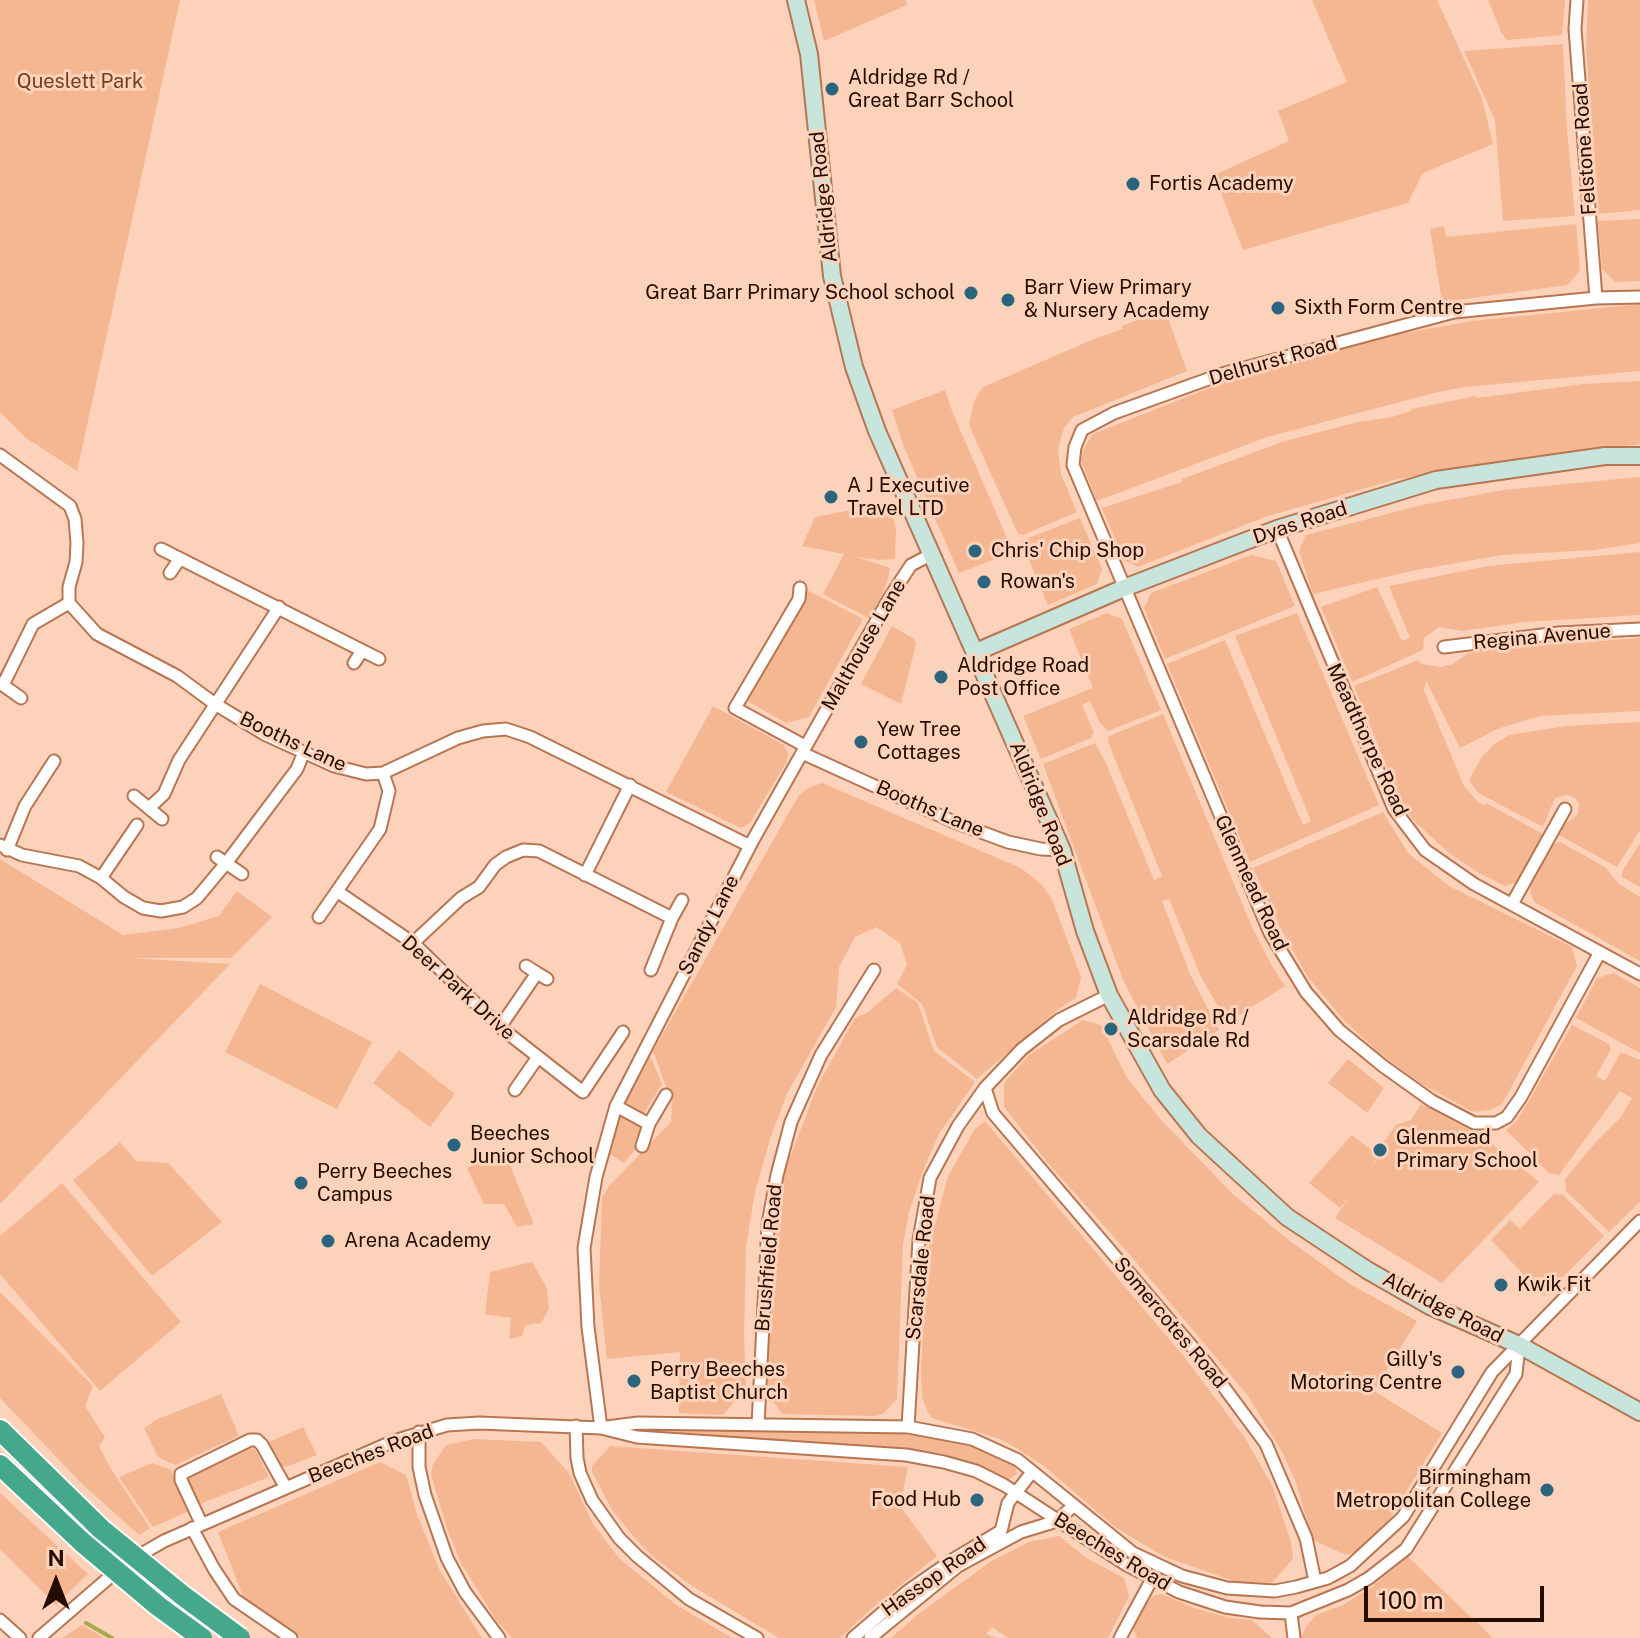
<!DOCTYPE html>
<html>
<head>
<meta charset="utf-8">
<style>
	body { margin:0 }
	#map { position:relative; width:1640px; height:1638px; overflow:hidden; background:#fdd2bb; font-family:"Public Sans",sans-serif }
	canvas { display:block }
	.north { position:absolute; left:16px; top:1542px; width:80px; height:80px; -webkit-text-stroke:6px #fdd2bb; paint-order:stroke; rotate:0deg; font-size:22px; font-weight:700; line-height:32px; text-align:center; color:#240c01 }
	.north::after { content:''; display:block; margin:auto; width:28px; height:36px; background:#240c01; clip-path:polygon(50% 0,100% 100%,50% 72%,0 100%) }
	.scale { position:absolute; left:1364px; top:1586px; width:180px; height:36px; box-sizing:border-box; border:4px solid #240c01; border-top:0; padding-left:10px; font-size:24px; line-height:28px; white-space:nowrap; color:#240c01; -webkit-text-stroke:6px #fdd2bb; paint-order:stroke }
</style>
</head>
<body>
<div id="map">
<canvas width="1640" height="1638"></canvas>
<div class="north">N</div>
<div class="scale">100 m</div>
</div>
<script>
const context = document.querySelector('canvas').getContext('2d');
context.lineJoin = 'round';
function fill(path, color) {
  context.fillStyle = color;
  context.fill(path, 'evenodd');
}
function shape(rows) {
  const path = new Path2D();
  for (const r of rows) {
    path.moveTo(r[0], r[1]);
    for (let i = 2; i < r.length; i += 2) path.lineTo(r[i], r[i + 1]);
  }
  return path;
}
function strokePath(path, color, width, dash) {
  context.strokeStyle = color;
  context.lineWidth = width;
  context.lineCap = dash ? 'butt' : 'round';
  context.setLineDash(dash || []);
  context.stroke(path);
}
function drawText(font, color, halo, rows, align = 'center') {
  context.font = font + ' "Public Sans",sans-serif';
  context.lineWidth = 6;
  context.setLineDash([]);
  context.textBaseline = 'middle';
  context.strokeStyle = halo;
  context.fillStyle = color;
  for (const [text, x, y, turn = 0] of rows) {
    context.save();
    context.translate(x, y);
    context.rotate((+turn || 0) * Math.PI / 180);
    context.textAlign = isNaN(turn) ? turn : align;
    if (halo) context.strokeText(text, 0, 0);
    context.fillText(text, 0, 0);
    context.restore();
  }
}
const green = shape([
	[0,0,180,0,77,471,26,438,0,412],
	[814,0,906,0,907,5,824,41],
	[1312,0,1437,0,1482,98,1493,144,1423,173,1408,203,1243,250,1214,175,1289,141,1278,111,1347,82],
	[1488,0,1565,0,1562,35,1507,40,1502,34],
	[1588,0,1640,0,1640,210,1599,214,1586,48],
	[1563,44,1567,129,1575,216,1503,221,1495,120,1464,51],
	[1640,219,1640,281,1615,282,1602,269,1598,221],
	[1576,224,1580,270,1568,285,1442,302,1430,229,1444,226,1446,237],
	[1640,304,1640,371,1464,387,1434,393,1267,437,1097,501,1081,461,1083,450,1093,434,1217,385,1327,352,1400,334,1472,321],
	[1163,305,1187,371,1073,417,1064,428,1058,449,1061,474,1077,512,1023,535,1018,534,969,425,974,401,983,387,1094,339,1123,329,1122,326,1153,314,1152,309],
	[1640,381,1640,444,1527,457,1394,480,1265,517,1138,567,1124,560,1102,508,1182,482,1182,479,1285,441,1358,422,1392,417,1411,411,1411,409,1476,396,1477,398,1583,384],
	[945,390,952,411,1013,552,959,573,904,447,892,410],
	[1640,477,1640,543,1594,550,1503,555,1416,570,1313,594,1299,551,1306,535,1422,505,1503,490],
	[889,503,896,529,895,559,879,560,856,557,890,568,887,583,870,619,823,594,844,554,802,546,815,517],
	[1080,518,1102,569,1097,584,1048,605,1021,541],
	[1640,552,1640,615,1525,622,1462,631,1439,627,1424,638,1423,650,1352,682,1321,607,1377,587,1402,641,1410,638,1389,586,1488,566],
	[1251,555,1276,561,1295,606,1165,659,1144,608,1151,593],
	[807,590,863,619,809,717,786,723,744,699],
	[1107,613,1122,619,1161,710,1108,731,1100,723,1090,701,1082,705,1094,733,1091,738,1041,759,1023,716,1093,688,1069,629],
	[1297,613,1379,805,1250,862,1167,664,1225,640,1303,825,1311,821,1235,636],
	[892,626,914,639,916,644,901,704,861,684],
	[1640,638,1640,711,1540,716,1497,729,1460,748,1426,681,1424,690,1464,786,1478,802,1485,805,1486,803,1545,835,1521,881,1505,886,1479,873,1449,853,1414,821,1403,807,1354,686,1418,660,1421,664,1440,667,1453,664,1468,653,1490,649],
	[713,706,784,745,788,754,787,761,750,823,741,828,666,792],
	[1163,714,1252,927,1273,968,1285,986,1231,1020,1226,1020,1201,977,1169,899,1162,901,1190,974,1219,1030,1167,1064,1123,980,1043,764,1095,743,1106,763,1154,880,1162,876,1108,742,1109,736],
	[1640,722,1640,830,1617,867,1557,834,1563,826,1578,814,1579,803,1575,798,1566,795,1555,798,1543,827,1478,793,1469,780,1482,757,1493,745,1509,735,1566,726],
	[822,783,1021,868,1042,885,1052,899,1081,977,1076,998,1057,1010,977,1079,937,1047,922,1004,897,984,907,965,900,943,876,927,855,937,839,967,836,1007,787,1094,771,1136,755,1192,746,1247,744,1334,746,1388,723,1415,679,1413,680,1352,607,1359,599,1285,602,1197,610,1185,671,1122,672,1103,653,1051,799,795,808,788],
	[1383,812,1408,853,1449,886,1572,947,1577,966,1502,1104,1490,1110,1473,1112,1420,1083,1379,1053,1343,1019,1307,976,1280,927,1253,868],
	[1560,842,1605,867,1619,884,1640,897,1640,961,1534,902,1528,883,1552,844],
	[1640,843,1640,887,1622,877,1622,872],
	[0,859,123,935,179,928,219,916,237,891,272,917,231,958,130,958,230,964,0,1204],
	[1614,973,1640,988,1640,1053,1576,1018,1597,978],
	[260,984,372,1042,337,1109,225,1052],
	[896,988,918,1003,934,1051,975,1082,939,1134,924,1168,909,1212,903,1245,897,1399,883,1414,876,1416,782,1414,769,1395,767,1368,772,1240,784,1173,817,1087,855,1018,868,1012],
	[1083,1020,1101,1025,1126,1076,1139,1093,1163,1122,1233,1194,1286,1238,1350,1284,1417,1321,1374,1391,1442,1433,1389,1520,1358,1551,1346,1555,1313,1540,1295,1480,1281,1450,1248,1396,1136,1262,1048,1163,1004,1107,1004,1083,1029,1055],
	[1572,1025,1609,1044,1611,1049,1596,1076,1605,1081,1621,1052,1640,1060,1640,1202,1609,1232,1566,1191,1565,1179,1595,1143,1621,1117,1632,1098,1620,1091,1559,1175,1549,1173,1506,1130,1515,1123,1526,1106],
	[399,1050,455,1094,430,1127,373,1083],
	[645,1055,651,1058,662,1084,643,1115,623,1102],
	[1348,1059,1384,1088,1367,1113,1328,1083],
	[1421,1104,1486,1139,1539,1182,1442,1283,1335,1218,1350,1196,1340,1208,1309,1183,1352,1135,1378,1155,1372,1166,1382,1153,1378,1150,1396,1125,1411,1120],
	[619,1113,637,1120,641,1128,636,1142,636,1149,624,1163,606,1152],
	[985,1121,1186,1359,1245,1438,1273,1487,1291,1542,1293,1559,1272,1583,1234,1581,1165,1557,1116,1528,1044,1466,1018,1449,1000,1439,932,1418,928,1412,922,1398,921,1367,928,1251,948,1176,975,1129],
	[120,1142,136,1161,168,1163,222,1222,152,1276,73,1180],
	[495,1153,509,1163,534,1224,517,1227,504,1204,484,1204,467,1168],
	[62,1183,181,1322,100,1391,0,1274,0,1236],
	[1554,1194,1563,1195,1604,1236,1544,1296,1491,1240,1510,1220,1520,1229],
	[532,1262,547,1288,549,1309,541,1323,525,1325,522,1336,509,1339,511,1318,485,1314,490,1272],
	[0,1292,93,1386,85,1406,105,1437,99,1446,111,1469,150,1528,139,1535,84,1486,0,1398],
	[221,1394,239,1436,175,1465,158,1457,144,1428,158,1419],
	[303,1427,317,1455,286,1467,282,1466,269,1442],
	[625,1427,883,1432,948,1439,989,1452,1015,1467,1017,1474,1009,1479,969,1462,940,1453,624,1430],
	[474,1439,541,1442,569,1473,593,1524,619,1558,675,1604,732,1638,512,1638,496,1620,461,1563,448,1532,431,1474,433,1464,446,1445],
	[610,1446,908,1467,900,1506,937,1556,872,1608,840,1638,779,1638,692,1586,652,1556,635,1538,612,1510,592,1472,592,1466],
	[249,1448,255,1449,269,1477,200,1504,186,1479,189,1474],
	[380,1462,406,1475,417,1514,439,1569,482,1638,302,1638,278,1624,243,1596,218,1532],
	[152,1463,171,1470,187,1512,153,1527,119,1477],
	[0,1493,88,1574,56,1605,0,1549],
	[1059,1536,1088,1559,1124,1578,1129,1596,1108,1638,1008,1638,992,1627,986,1634,997,1638,891,1638,917,1615,990,1562,1029,1542],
	[1408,1557,1493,1638,1301,1638,1307,1625,1316,1615,1343,1605,1372,1587],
	[1162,1594,1194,1608,1230,1618,1252,1620,1272,1638,1137,1638,1133,1628,1141,1611,1153,1596],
	[82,1625,104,1638,62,1638]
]);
const stream = shape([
	[86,1623,112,1638]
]);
const street = shape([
	[1577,0,1575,29,1596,298],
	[0,455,70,506,75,519,77,543,76,562,69,587,69,603,97,634,177,676,215,704,266,735,334,766,366,774,383,773,458,738,483,731,506,729,530,737,750,846],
	[1277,529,1394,809,1425,850,1474,884,1640,974],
	[161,549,379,659],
	[170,573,179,560],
	[800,588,799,599,735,708,805,746],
	[1444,647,1559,633,1640,629],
	[354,663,362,651],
	[0,683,21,698],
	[3,685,33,624,69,603],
	[802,753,954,822,1008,842,1041,849,1062,850],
	[134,796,162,819],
	[149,808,164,794,179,760,279,607],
	[0,845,22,855,79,866,101,878,124,897,143,908,161,911,183,907,197,898,227,862,297,769,304,752],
	[7,850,25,806,54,761],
	[217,857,242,874],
	[585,875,630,785],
	[101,878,137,825],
	[338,892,413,943,500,1027,583,1092,623,1032],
	[1512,904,1565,809],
	[319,917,380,829,389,791,383,773],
	[672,918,682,900],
	[413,943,461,898,479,887,495,865,506,857,523,850,539,851,672,918,651,970],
	[1600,952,1521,1097,1507,1117,1496,1123,1474,1123,1432,1101,1383,1066,1339,1030,1306,992,1270,933,1073,465,1075,447,1082,430,1114,413,1222,374,1454,312,1596,298,1640,297],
	[526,966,537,973],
	[500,1027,537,973,547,979],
	[985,1088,993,1113,1206,1363,1266,1444,1306,1538,1315,1581],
	[515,1090,538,1057],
	[616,1106,649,1124],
	[642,1146,649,1124,666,1095],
	[758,1425,768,1224,777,1175,791,1122,821,1055,874,970],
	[576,1426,577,1458,580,1473,592,1500,619,1538,637,1556,689,1599,757,1638],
	[607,1427,638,1423,908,1427,972,1439,1018,1460,1133,1553,1182,1576,1227,1588,1275,1591,1296,1587,1328,1578,1350,1566,1403,1517,1492,1372,1640,1221],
	[908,1427,919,1240,930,1178,958,1126,985,1088,1022,1049,1059,1020,1109,995],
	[601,1428,588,1327,584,1248,596,1177,616,1106,753,840,890,597,911,565,932,554],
	[419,1432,419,1467,425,1495,447,1558,465,1592,499,1638],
	[201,1523,181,1480,181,1474,250,1440,257,1440,262,1445,286,1488],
	[192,1528,214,1569,234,1599,291,1638],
	[1291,1613,1294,1638],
	[0,1620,20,1638],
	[39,1638,126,1563,164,1541,394,1441,447,1425,479,1423,601,1428,637,1437,906,1455,944,1462,976,1471,1004,1485,1125,1564,1179,1592,1225,1607,1260,1612,1291,1613,1348,1590,1369,1578,1406,1549,1516,1374,1519,1345],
	[853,1638,908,1591,954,1559,1001,1531,1008,1503,1032,1472],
	[870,1638,958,1566,1021,1532,1057,1521,1073,1506],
	[1120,1638,1152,1579]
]);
const secondary = shape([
	[796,0,809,54,832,276,854,367,877,431,1062,850,1085,931,1109,995,1162,1090,1199,1136,1287,1217,1367,1270,1430,1306,1519,1345,1640,1412],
	[976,652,1124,588,1277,529,1436,480,1605,456,1640,456]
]);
const highway = shape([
	[0,1430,101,1529],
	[0,1465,82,1542]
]);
const highwayBridge = shape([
	[101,1529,182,1595,240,1638],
	[82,1542,158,1606,202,1638]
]);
const markers = [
	[832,89,8,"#2b647d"],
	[1133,184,8,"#2b647d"],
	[971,293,8,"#2b647d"],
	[1008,300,8,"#2b647d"],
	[1278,308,8,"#2b647d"],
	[831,497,8,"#2b647d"],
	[975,551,8,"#2b647d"],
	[984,582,8,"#2b647d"],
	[941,677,8,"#2b647d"],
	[861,742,8,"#2b647d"],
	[1111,1029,8,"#2b647d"],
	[454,1145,8,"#2b647d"],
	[1380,1150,8,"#2b647d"],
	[301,1183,8,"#2b647d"],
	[328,1241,8,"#2b647d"],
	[1501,1285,8,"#2b647d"],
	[1458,1372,8,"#2b647d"],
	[634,1381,8,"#2b647d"],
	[1547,1490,8,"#2b647d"],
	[977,1500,8,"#2b647d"]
];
const poiNames = [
	["Aldridge Rd /",848,78],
	["Great Barr School",848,101],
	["Fortis Academy",1149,184],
	["Barr View Primary",1024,288],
	["& Nursery Academy",1024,311],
	["Great Barr Primary School school",955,293,"right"],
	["Sixth Form Centre",1294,308],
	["A J Executive",847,486],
	["Travel LTD",847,509],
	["Chris' Chip Shop",991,551],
	["Rowan's",1000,582],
	["Aldridge Road",957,666],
	["Post Office",957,689],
	["Yew Tree",877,730],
	["Cottages",877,753],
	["Aldridge Rd /",1127,1018],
	["Scarsdale Rd",1127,1041],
	["Beeches",470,1134],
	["Junior School",470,1157],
	["Glenmead",1396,1138],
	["Primary School",1396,1161],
	["Perry Beeches",317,1172],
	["Campus",317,1195],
	["Arena Academy",344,1241],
	["Kwik Fit",1517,1285],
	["Gilly's",1442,1360,"right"],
	["Motoring Centre",1442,1383,"right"],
	["Perry Beeches",650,1370],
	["Baptist Church",650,1393],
	["Birmingham",1531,1478,"right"],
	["Metropolitan College",1531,1501,"right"],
	["Food Hub",961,1500,"right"]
];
const parkNames = [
	["Queslett Park",80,82]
];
const streetNames = [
	["Felstone Road",1585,149,-94],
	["Aldridge Road",824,197,-96],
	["Delhurst Road",1273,361,-16],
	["Dyas Road",1300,523,-18],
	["Regina Avenue",1542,637,-5],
	["Malthouse Lane",864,645,-60],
	["Meadthorpe Road",1367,740,65],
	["Booths Lane",293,742,25],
	["Aldridge Road",1040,804,68],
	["Booths Lane",930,809,23],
	["Glenmead Road",1251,883,65],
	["Sandy Lane",709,925,-63],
	["Deer Park Drive",458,988,42],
	["Brushfield Road",769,1258,-85],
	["Scarsdale Road",921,1268,-84],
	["Aldridge Road",1443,1308,27],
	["Somercotes Road",1170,1323,50],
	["Beeches Road",371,1454,-21],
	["Beeches Road",1112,1552,31],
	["Hassop Road",934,1577,-35]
];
fill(green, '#f5b692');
strokePath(stream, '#a8ab4c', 4);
strokePath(street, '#b77651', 15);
strokePath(secondary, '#b77651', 20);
strokePath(highway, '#fff', 24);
strokePath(street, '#fff', 11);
strokePath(secondary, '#c7e5dc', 16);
strokePath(highway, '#45a88a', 20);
strokePath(highwayBridge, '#fff', 24, []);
strokePath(highwayBridge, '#45a88a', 20);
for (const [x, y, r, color] of markers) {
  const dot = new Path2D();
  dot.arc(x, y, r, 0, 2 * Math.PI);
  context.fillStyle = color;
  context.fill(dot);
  strokePath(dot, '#fdd2bb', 3);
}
drawText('20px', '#240c01', '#fdd2bb', poiNames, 'left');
drawText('20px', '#753f1d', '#fdd2bb', parkNames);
drawText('20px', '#240c01', '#fdd2bb', streetNames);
</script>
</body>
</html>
